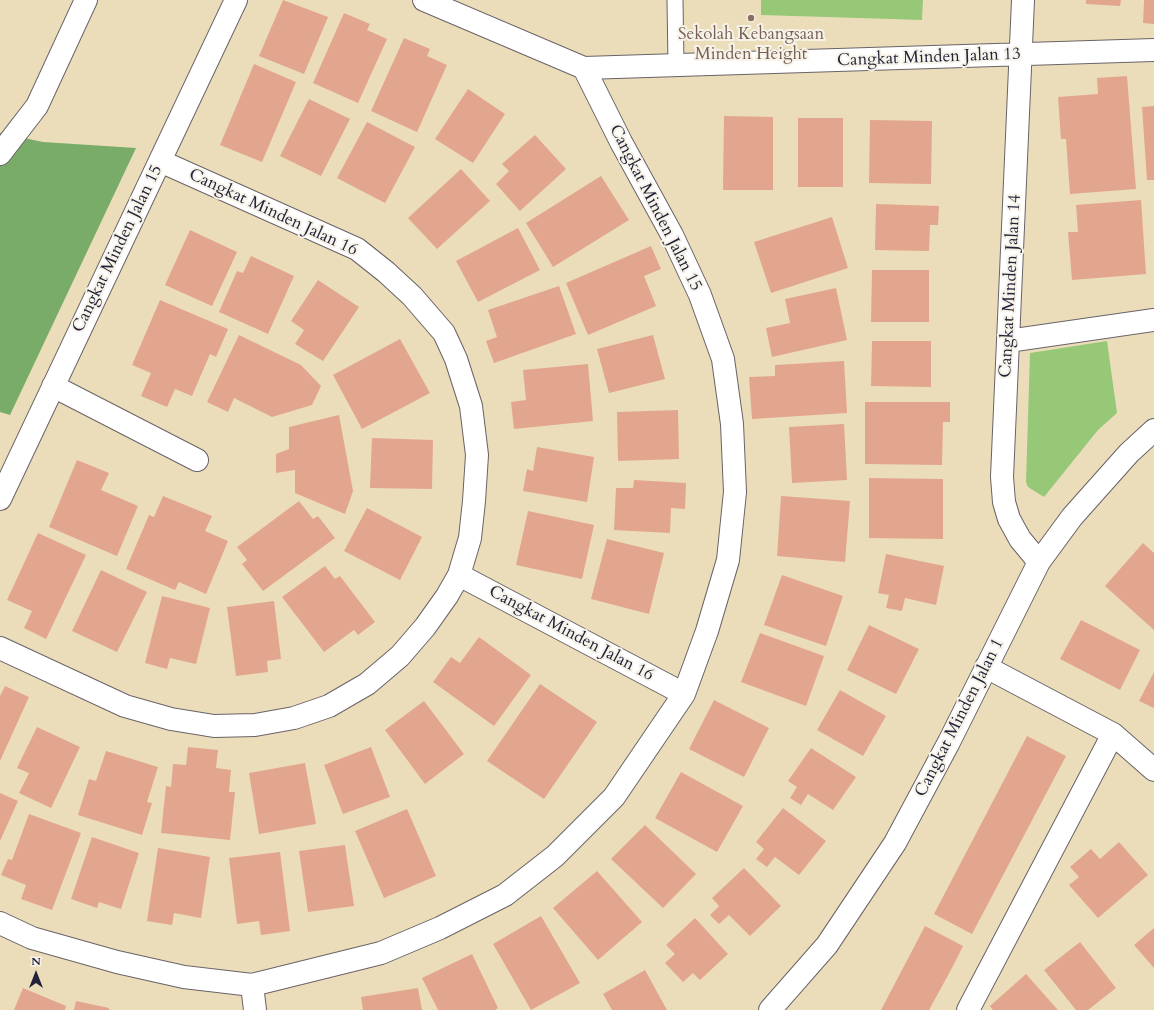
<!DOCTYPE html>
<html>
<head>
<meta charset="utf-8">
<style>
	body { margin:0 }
	#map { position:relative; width:1154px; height:1010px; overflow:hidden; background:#ecddba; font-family:Cardo,serif }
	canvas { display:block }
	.north { position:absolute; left:16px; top:954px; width:40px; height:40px; -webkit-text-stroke:3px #f7f3e8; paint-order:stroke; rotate:0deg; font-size:11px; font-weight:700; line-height:16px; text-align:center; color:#22223b }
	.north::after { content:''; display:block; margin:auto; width:14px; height:18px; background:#22223b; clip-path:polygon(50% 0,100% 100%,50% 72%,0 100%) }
</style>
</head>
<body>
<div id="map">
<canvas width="1154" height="1010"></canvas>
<div class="north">N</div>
</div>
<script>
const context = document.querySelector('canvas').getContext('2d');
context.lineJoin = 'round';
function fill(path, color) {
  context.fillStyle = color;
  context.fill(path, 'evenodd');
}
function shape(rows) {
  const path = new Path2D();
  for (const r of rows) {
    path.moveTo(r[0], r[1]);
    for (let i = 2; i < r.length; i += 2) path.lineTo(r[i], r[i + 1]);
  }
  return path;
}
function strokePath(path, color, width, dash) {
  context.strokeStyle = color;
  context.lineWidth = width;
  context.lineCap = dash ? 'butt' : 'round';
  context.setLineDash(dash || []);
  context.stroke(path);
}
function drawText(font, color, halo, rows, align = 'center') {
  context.font = font + ' Cardo,serif';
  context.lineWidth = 4;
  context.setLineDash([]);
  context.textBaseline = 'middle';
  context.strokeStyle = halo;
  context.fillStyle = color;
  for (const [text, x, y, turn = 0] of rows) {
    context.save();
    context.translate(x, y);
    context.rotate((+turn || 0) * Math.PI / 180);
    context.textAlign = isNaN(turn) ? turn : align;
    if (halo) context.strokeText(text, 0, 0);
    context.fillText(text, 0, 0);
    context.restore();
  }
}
const green = shape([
	[761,0,923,0,922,20,761,15],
	[1107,341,1117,413,1098,430,1044,497,1028,487,1026,482,1030,353]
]);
const forest = shape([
	[0,133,43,142,136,148,10,415,0,412]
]);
const building = shape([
	[283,0,328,17,304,74,259,56],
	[1086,0,1121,0,1120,6,1086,4],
	[1144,0,1154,0,1154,24,1143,23],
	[344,13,370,24,367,30,387,39,358,103,313,83],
	[404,38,430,49,427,56,447,65,417,132,371,111],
	[254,64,296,82,262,162,220,145],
	[1127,76,1136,189,1070,194,1066,139,1061,139,1058,97,1098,94,1097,78],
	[468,89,505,114,473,163,435,139],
	[309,99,350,119,321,176,280,156],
	[1154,106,1154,180,1147,180,1142,107],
	[724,116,773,117,773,190,723,190],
	[798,118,843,118,843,187,798,187],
	[870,120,932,121,931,184,869,183],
	[367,122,415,147,385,203,337,178],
	[535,135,566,169,520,211,496,184,509,171,502,164],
	[461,169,490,201,437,249,408,218],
	[601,176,629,220,553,267,526,223],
	[1141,200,1146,274,1072,280,1068,232,1078,232,1076,205],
	[876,204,939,206,938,225,930,225,929,251,875,250],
	[832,217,848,268,771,293,754,242],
	[518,228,540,270,478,302,456,261],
	[190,230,237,252,212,306,165,285],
	[651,246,661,269,644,276,656,306,588,335,566,283],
	[251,256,294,276,268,334,219,312,237,271,243,273],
	[872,270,929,270,929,322,871,322],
	[318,280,359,307,323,361,295,344,304,330,291,321],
	[559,286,576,334,494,363,486,341,497,337,488,310],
	[836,288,847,340,772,357,766,328,790,323,785,299],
	[160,300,228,329,216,357,210,354,192,396,175,389,167,407,141,396,151,373,132,365],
	[239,335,301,365,321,386,312,405,272,417,234,398,228,412,207,402],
	[653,335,665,379,609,393,597,349],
	[400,339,430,393,362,429,333,375],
	[872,341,931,341,931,387,871,386],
	[844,361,847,413,752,419,749,377,775,376,775,365],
	[588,364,593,421,514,429,511,402,526,400,523,370],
	[865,402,950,402,950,422,943,422,942,465,865,464],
	[678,410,679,459,618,461,617,412],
	[339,415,353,491,345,514,295,493,295,470,276,473,276,454,289,449,289,427],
	[844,424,847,480,792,483,789,427],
	[372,438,433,440,432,489,370,488],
	[537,447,594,457,587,502,523,491,527,469,533,471],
	[77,460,109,473,101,490,138,506,117,556,49,527],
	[869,478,943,479,943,539,869,538],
	[634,480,686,483,685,509,671,508,670,533,614,530,616,488,633,488],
	[163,496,212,516,205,531,228,541,206,594,179,582,175,590,126,569,149,515,154,517],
	[781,496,850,501,845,562,777,556],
	[299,501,313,519,318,516,335,538,263,591,242,564,247,560,237,547],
	[367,508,422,537,400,580,344,551],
	[528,511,594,525,582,579,516,565],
	[38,533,86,555,46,639,24,628,32,611,7,600],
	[607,539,664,553,649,614,591,599],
	[1143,543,1154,553,1154,630,1105,586],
	[886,554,944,566,936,605,905,598,902,611,886,608,889,595,878,593],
	[325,566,335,579,340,576,375,622,358,635,354,630,324,652,282,597],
	[101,570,147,592,117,652,72,631],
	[782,575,843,596,826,646,764,625],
	[162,596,210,608,196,664,170,658,167,669,145,663],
	[274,601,281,659,267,661,268,672,236,676,227,607],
	[1081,620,1140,650,1120,690,1060,659],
	[869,625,919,649,896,694,847,670],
	[760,633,824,656,806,706,741,682],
	[479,637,531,675,494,726,433,682,451,657,460,663],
	[1154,672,1154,708,1139,701],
	[540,684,597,722,544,799,487,761],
	[5,686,29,697,0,761,0,696],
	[840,690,886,716,863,756,817,730],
	[714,700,769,728,744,777,689,749],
	[424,701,464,754,425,784,385,730],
	[37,727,80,747,51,808,19,793,29,773,17,768],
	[1027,736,1066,756,972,934,934,914],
	[188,747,218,750,216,768,231,770,229,792,235,792,230,840,161,833,166,786,171,787,173,764,186,765],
	[371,747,390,797,343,814,324,765],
	[811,748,856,777,833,810,808,794,801,805,790,798,797,787,788,781],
	[106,751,158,767,147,802,152,803,142,835,78,815,89,779,96,781],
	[305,763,316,824,259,834,249,773],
	[681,772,743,806,717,852,655,818],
	[0,793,18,801,0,841],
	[783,808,826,841,799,875,775,857,767,867,756,859,764,849,756,842],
	[407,809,436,876,384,898,355,831],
	[29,814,81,833,52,910,21,899,26,885,1,875,8,859,12,860],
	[645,825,696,874,663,908,611,859],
	[92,837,139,853,121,909,99,902,97,908,71,899],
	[1119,842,1148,875,1098,918,1069,885,1079,877,1070,867,1091,849,1100,859],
	[345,845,354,906,308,912,299,851],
	[158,848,210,857,201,918,174,913,172,925,147,921],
	[280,852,290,931,261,935,259,921,237,924,229,858],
	[744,868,781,906,750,936,729,915,719,924,710,915,719,906,712,898],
	[597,871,642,922,598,960,553,908],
	[541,916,580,983,531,1010,493,944],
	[695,918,728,954,700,980,693,973,683,982,665,963,675,954,666,945],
	[925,926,963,946,953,966,929,1010,881,1010],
	[1154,928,1154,968,1134,945],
	[1080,942,1116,988,1088,1010,1076,1010,1044,970],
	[472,954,498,1008,495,1010,438,1010,422,978],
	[645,970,667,1010,612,1010,603,994],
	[1026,974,1058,1010,993,1010,990,1006],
	[23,988,66,1006,65,1010,14,1010],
	[418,988,422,1010,363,1010,361,997],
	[76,1001,109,1008,109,1010,74,1010]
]);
const lane = shape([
	[675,0,676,64]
]);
const street = shape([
	[1023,0,1002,477,1004,502,1009,519,1020,539,1039,562],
	[584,68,1154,50],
	[0,154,37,106,86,0],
	[1008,341,1154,320],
	[53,386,197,460],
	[0,499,236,0],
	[459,575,684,694],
	[0,648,125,706,171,719,214,726,255,725,294,718,329,706,367,684,400,656,425,627,447,596,459,575,470,538,474,501,477,455,471,406,456,359,444,333,412,296,386,272,357,249,160,161],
	[986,667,1113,734,1154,770],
	[0,923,32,938,117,962,184,977,252,985,381,953,440,928,505,895,555,856,614,797,684,694,707,631,728,560,735,492,732,424,723,359,700,295,672,235,621,142,584,68,424,0],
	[252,985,255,1010],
	[770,1010,827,945,895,843,949,742,1039,562,1072,517,1129,453,1154,430],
	[968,1010,1113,734]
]);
const markers = [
	[751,18,4,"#8d6e63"]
];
const educationNames = [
	["Sekolah Kebangsaan",751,35],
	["Minden Height",751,55]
];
const streetNames = [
	["Cangkat Minden Jalan 13",929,58,-2],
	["Cangkat Minden Jalan 15",655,208,63],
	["Cangkat Minden Jalan 16",273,213,25],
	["Cangkat Minden Jalan 15",118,249,-64],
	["Cangkat Minden Jalan 14",1011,286,-87],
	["Cangkat Minden Jalan 16",571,634,28],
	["Cangkat Minden Jalan 1",960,718,-63]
];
fill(green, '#97c878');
fill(forest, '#79ac68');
fill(building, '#e2a68e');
strokePath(lane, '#696367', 17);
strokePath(street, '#696367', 24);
strokePath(lane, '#fff', 15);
strokePath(street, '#fff', 22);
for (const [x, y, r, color] of markers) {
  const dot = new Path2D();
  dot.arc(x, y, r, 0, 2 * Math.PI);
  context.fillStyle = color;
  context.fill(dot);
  strokePath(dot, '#f7f3e8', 1.5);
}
drawText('17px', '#785e54', '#f7f3e8', educationNames);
drawText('17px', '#22223b', '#f7f3e8', streetNames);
</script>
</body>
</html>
